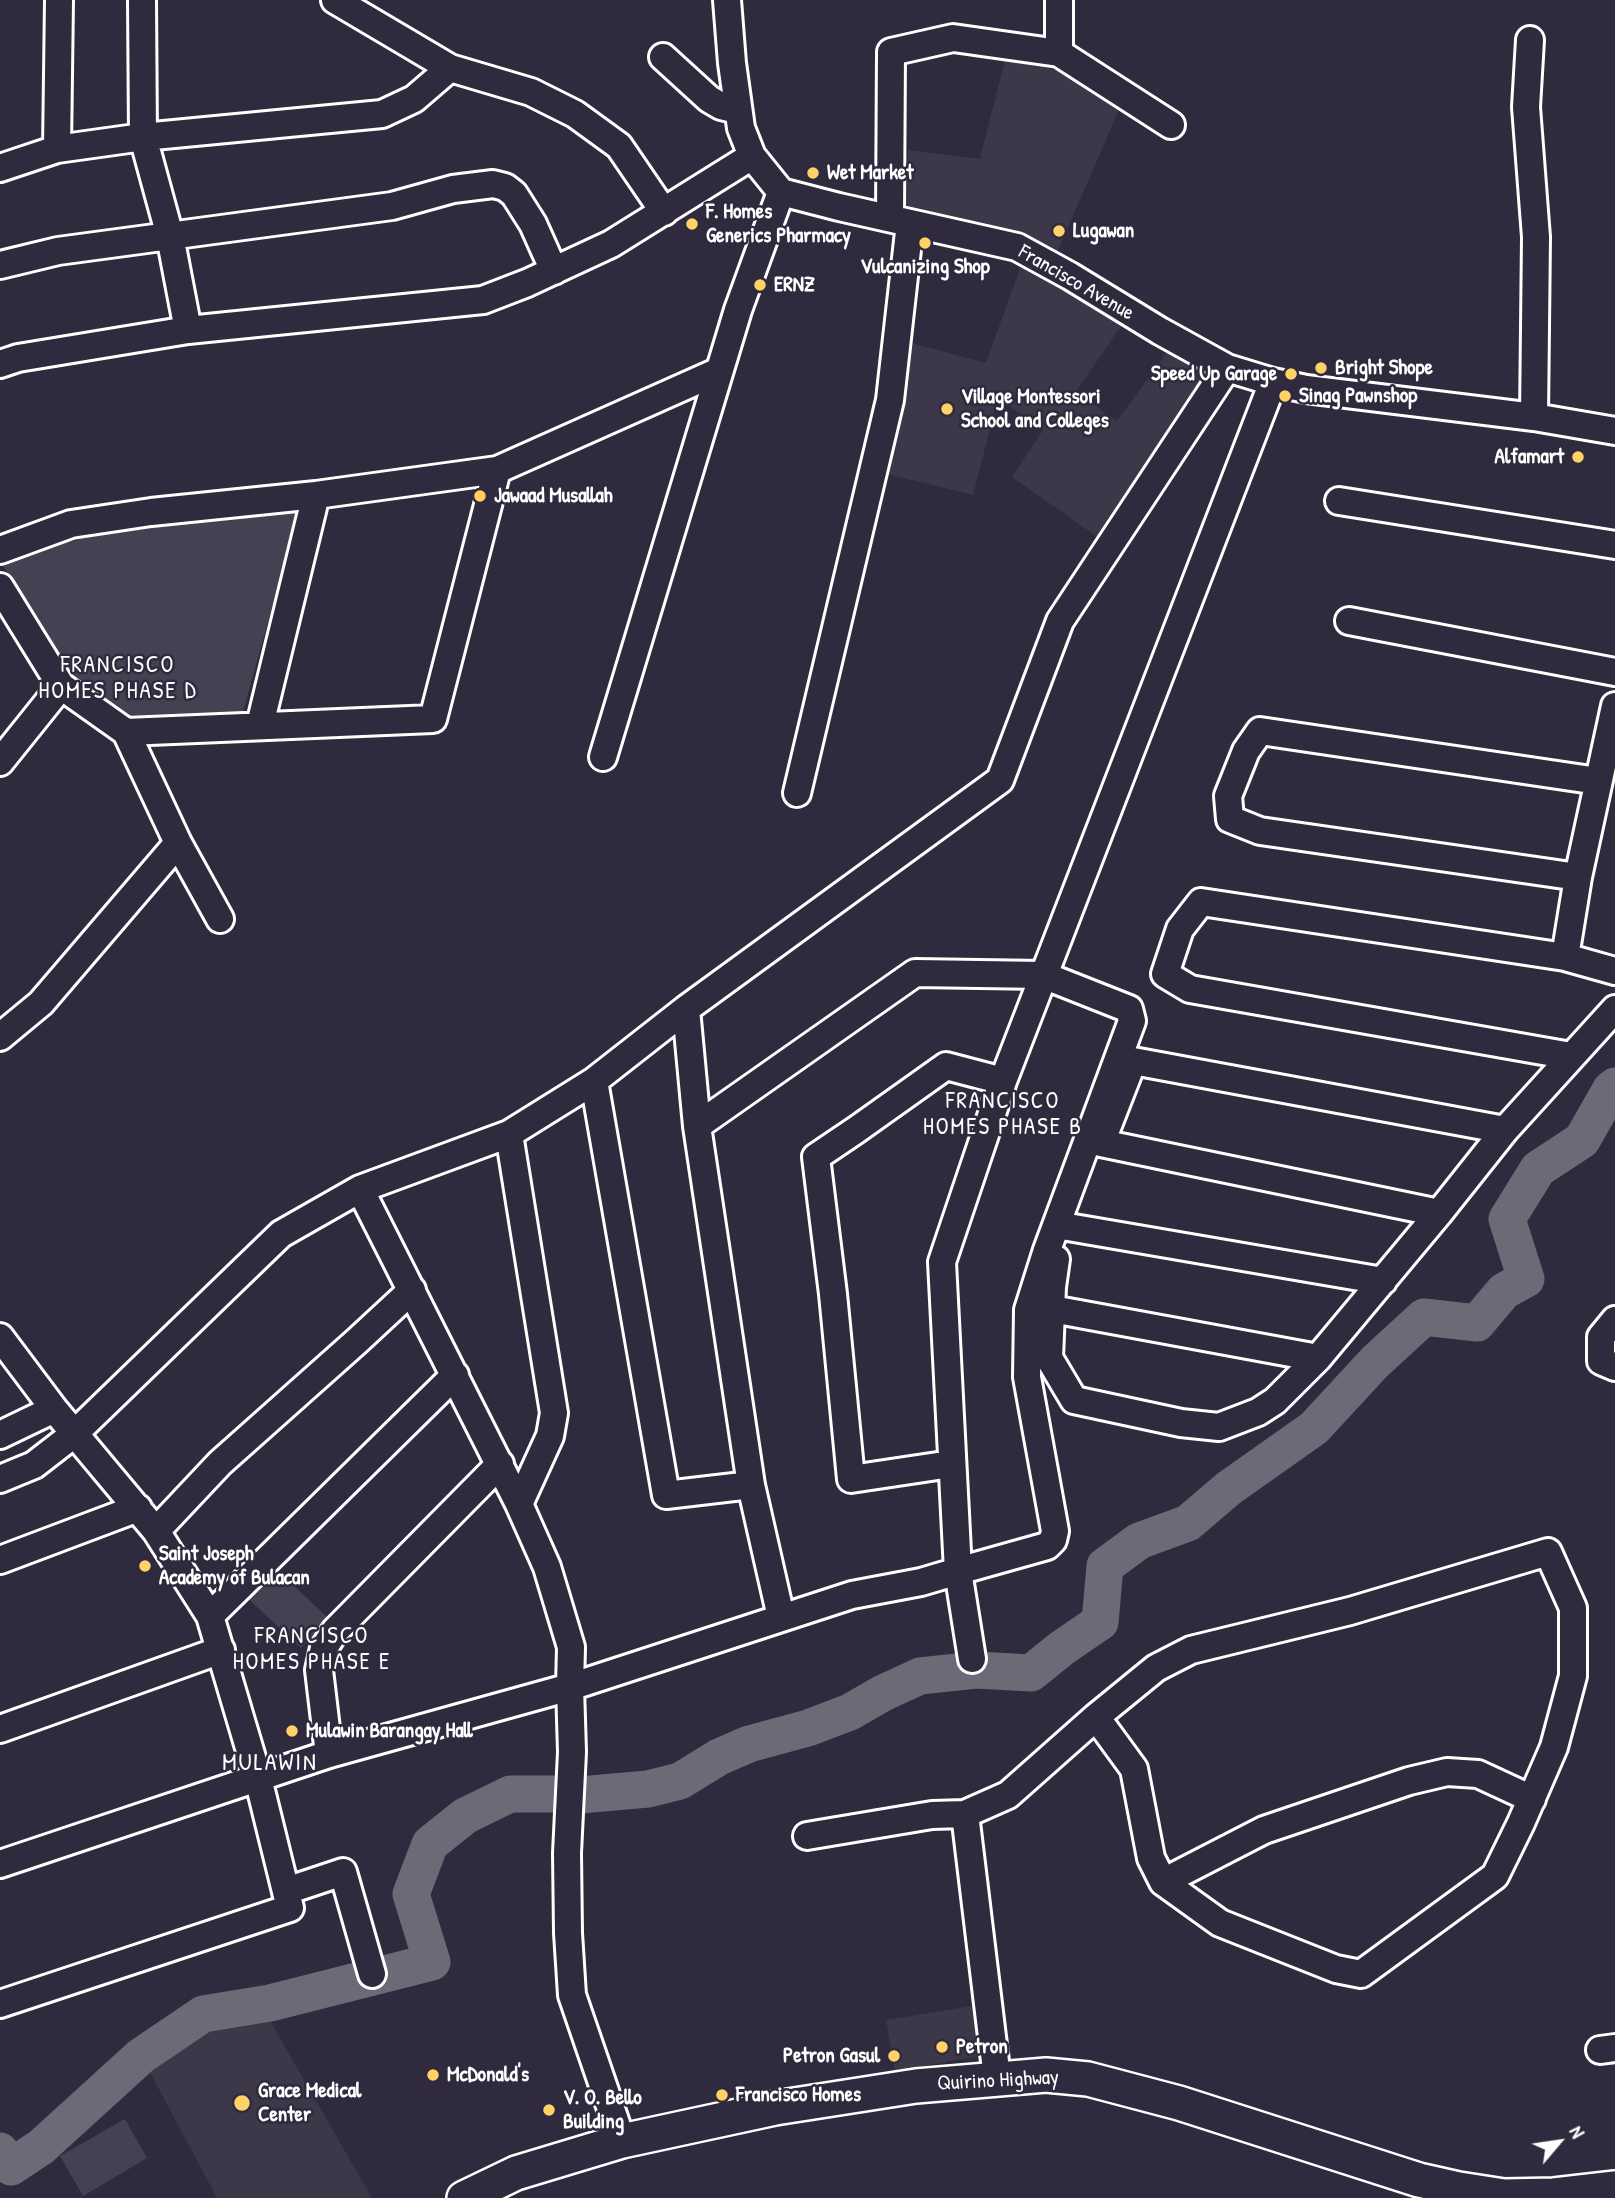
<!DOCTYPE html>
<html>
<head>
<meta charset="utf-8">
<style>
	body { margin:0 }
	#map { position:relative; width:1615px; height:2198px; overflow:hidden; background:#2f2a3d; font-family:"Patrick Hand",sans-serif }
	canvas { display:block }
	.north { position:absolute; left:1524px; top:2107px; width:70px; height:70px; -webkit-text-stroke:5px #2f2a3d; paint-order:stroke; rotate:61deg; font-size:19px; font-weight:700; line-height:28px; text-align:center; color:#fff }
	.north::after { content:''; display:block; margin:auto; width:24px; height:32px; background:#fff; clip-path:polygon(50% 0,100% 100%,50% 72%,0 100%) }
</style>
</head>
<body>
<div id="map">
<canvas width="1615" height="2198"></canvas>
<div class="north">N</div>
</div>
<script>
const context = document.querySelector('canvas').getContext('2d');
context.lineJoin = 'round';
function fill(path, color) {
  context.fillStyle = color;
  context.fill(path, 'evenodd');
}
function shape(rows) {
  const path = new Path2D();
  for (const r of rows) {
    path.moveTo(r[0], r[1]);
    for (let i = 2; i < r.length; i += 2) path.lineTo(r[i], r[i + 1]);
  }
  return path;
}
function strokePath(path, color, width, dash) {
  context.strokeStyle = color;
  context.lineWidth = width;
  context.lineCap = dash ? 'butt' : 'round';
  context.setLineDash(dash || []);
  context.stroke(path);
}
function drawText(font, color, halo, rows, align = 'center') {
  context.font = font + ' "Patrick Hand",sans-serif';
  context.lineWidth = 5;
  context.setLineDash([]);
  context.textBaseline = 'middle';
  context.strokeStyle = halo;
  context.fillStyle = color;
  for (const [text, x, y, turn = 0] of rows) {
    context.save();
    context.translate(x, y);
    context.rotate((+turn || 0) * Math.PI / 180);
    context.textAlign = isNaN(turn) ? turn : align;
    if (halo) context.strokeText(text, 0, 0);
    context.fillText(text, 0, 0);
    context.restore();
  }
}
const built = shape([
	[1005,60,1062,71,1119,110,1055,257,983,222,906,215,908,150,980,159],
	[1024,257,1125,320,1076,392,1117,421,1170,348,1218,377,1106,543,1012,477,1043,430,998,398,973,495,887,474,911,343,986,363],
	[978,2005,986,2055,895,2071,886,2020],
	[262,2007,372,2198,217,2198,144,2061,192,2025]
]);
const green = shape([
	[299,510,243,712,122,724,78,684,0,561,0,559,152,521],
	[271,1564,329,1619,301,1648,243,1594],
	[125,2119,147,2158,83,2196,60,2156]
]);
const river = shape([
	[580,1795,648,1789,680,1781,719,1757,749,1744,808,1728,850,1712,883,1693,920,1676,976,1670,1031,1673,1062,1648,1100,1622,1105,1566,1139,1541,1188,1523,1229,1488,1314,1428,1375,1362,1424,1317,1477,1323,1504,1291,1526,1279,1507,1219,1538,1169,1582,1140,1611,1089,1615,1086],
	[0,2151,11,2167,41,2147,141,2056,203,2014,270,2003,432,1962,411,1894,430,1844,465,1816,510,1794,559,1794]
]);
const minor = shape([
	[142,0,143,137,170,236,188,330],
	[335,0,450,68,531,92,575,114,619,146,664,212],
	[727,0,732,63,741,128,752,156,781,192,839,207,1017,247,1070,276,1160,331,1227,368,1273,382,1306,389,1534,417,1615,431],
	[1530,40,1526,107,1536,237,1534,417],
	[1059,53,1059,0],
	[663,57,709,99,721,106,738,110],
	[57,149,59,0],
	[0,168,57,149,143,137,382,114,414,99,450,68],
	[890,217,891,52,953,38,1059,53,1171,125],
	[0,265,58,251,392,206,453,189,493,184,505,187,514,194,533,224,554,271],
	[0,364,18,358,188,330,483,300,527,283,611,244,752,156],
	[1339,501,1615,545],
	[0,550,71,524,151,512,316,495,497,470,719,371],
	[0,587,61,686,126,732,178,843,220,919],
	[1349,621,1615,672],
	[260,725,316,495],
	[126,732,433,719,497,470],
	[603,757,738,310,781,192],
	[0,762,61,686],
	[797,793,890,400,910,223],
	[1578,877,1260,831,1230,819,1228,796,1246,751,1260,731,1598,781],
	[1565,957,1578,877,1615,706],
	[686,1009,697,1126,751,1485,781,1617],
	[0,1037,41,1003,178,843],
	[1571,1056,1190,989,1165,974,1180,929,1201,902,1565,957,1615,971],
	[594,1081,666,1495,751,1485],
	[697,1126,915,973,1043,975,1129,1009,1132,1021,1047,1250,1028,1310,1027,1377,1055,1531,1053,1540,1047,1546,958,1571,972,1659],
	[509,1134,554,1413,550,1436,519,1504],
	[360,1189,519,1504,547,1567,571,1647,570,1687,572,1752,567,1853,568,1933,572,1995,622,2141],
	[1439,1213,1101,1143,1133,1061,1505,1130],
	[1068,1227,1383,1281],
	[1056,1259,1052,1287,1049,1358,1074,1400,1181,1423,1219,1427,1258,1412,1275,1401,1318,1358,1439,1213,1505,1130,1615,1009],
	[1052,1309,1318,1358],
	[1615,1320,1601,1337,1601,1361,1615,1367],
	[0,1337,54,1409,156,1531,210,1616,258,1778,290,1908,0,2004],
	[0,1435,54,1409],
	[951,1464,851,1479,833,1294,816,1157,856,1130,946,1066,1003,1081],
	[0,1479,34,1465,74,1434,281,1234,360,1189,509,1134,594,1081,686,1009,1000,780,1060,621,1227,368],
	[156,1531,220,1463,357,1341,412,1290],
	[0,1560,138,1508],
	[210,1616,455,1375],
	[0,1729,221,1650],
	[329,1754,319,1670,324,1648,335,1631,500,1464],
	[965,1814,997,2078],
	[807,1836,932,1815,965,1814,1008,1795,1096,1717,1156,1668,1191,1650,1350,1611,1548,1552,1573,1608,1573,1676,1554,1747,1521,1823,1495,1876,1361,1974,1336,1969,1220,1923,1163,1882,1151,1858,1134,1769,1096,1717],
	[0,1864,329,1754,570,1687,852,1595,921,1582,958,1571,942,1262,1003,1081,1273,382],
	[1163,1882,1264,1830,1409,1781,1447,1772,1478,1774,1532,1799],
	[286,1891,343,1872,372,1974],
	[1600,2050,1615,2048]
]);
const major = shape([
	[464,2198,516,2173,622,2141,775,2108,916,2086,1046,2075,1088,2079,1179,2103,1419,2180,1459,2189,1504,2196,1554,2195,1615,2188]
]);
const markers = [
	[813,173,7,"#ffd166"],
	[692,224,7,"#ffd166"],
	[1059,231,7,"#ffd166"],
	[925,243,7,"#ffd166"],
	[760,285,7,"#ffd166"],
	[1321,368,7,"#ffd166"],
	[1291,374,7,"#ffd166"],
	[1285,396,7,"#ffd166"],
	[947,409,7,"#ffd166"],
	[1578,457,7,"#ffd166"],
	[480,496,7,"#ffd166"],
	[145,1566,7,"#ffd166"],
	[292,1731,7,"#ffd166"],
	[942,2047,7,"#ffd166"],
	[894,2056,7,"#ffd166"],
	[433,2075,7,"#ffd166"],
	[722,2095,7,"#ffd166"],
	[242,2103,9,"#ffd166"],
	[549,2110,7,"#ffd166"]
];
const poiNames = [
	["Wet Market",827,173],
	["F. Homes",706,212],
	["Generics Pharmacy",706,236],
	["Lugawan",1073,231],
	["Vulcanizing Shop",925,267,"center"],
	["ERNZ",774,285],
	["Bright Shope",1335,368],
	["Speed Up Garage",1277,374,"right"],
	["Sinag Pawnshop",1299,396],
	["Village Montessori",961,397],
	["School and Colleges",961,421],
	["Alfamart",1564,457,"right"],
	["Jawaad Musallah",494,496],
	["Saint Joseph",159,1554],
	["Academy of Bulacan",159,1578],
	["Mulawin Barangay Hall",306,1731],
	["Petron",956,2047],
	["Petron Gasul",880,2056,"right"],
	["McDonald's",447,2075],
	["Grace Medical",258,2091],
	["Center",258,2115],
	["Francisco Homes",736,2095],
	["V. O. Bello",563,2098],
	["Building",563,2122]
];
const streetNames = [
	["Francisco Avenue",1076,283,30],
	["Quirino Highway",998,2081,-3]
];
const neighbourhoodNames = [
	["FRANCISCO",118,666],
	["HOMES PHASE D",118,692],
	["FRANCISCO",1003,1102],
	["HOMES PHASE B",1003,1128],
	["FRANCISCO",312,1637],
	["HOMES PHASE E",312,1663]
];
const quarterNames = [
	["MULAWIN",270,1764]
];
fill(built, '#3c3749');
fill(green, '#464152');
strokePath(river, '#6d6a77', 37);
strokePath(minor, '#fff', 32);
strokePath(major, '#fff', 38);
strokePath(minor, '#2f2a3d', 26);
strokePath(major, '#2f2a3d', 33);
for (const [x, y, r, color] of markers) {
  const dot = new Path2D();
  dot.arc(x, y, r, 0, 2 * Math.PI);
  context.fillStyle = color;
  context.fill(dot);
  strokePath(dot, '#2f2a3d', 2.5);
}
drawText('bold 21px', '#fff', '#2f2a3d', poiNames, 'left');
drawText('21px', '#fff', '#2f2a3d', streetNames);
context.letterSpacing = '2px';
drawText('23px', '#fff', '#2f2a3d', neighbourhoodNames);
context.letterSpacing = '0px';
context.letterSpacing = '2px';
drawText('24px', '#fff', '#2f2a3d', quarterNames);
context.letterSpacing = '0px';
</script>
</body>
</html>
